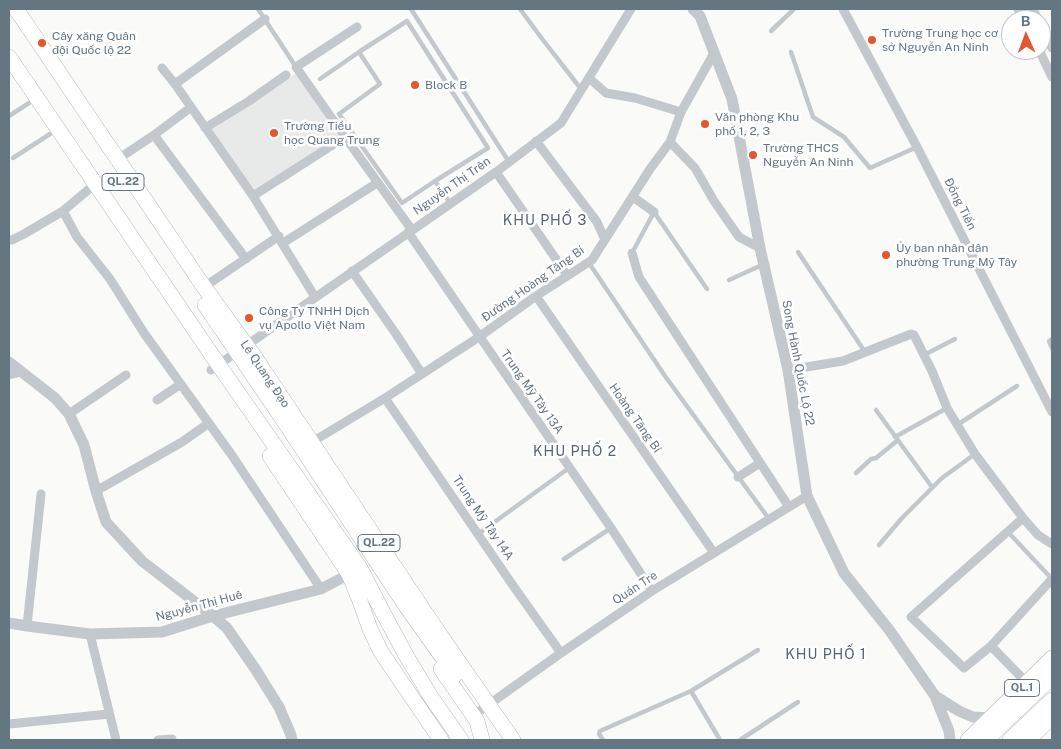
<!DOCTYPE html>
<html>
<head>
<meta charset="utf-8">
<style>
	body { margin:0 }
	#map { position:relative; width:1061px; height:749px; overflow:hidden; background:#fafaf8; font-family:"Public Sans",sans-serif }
	canvas { display:block }
	.frame { position:absolute; inset:0; border:10px solid #657683; pointer-events:none }
	.north { position:absolute; left:1001px; top:10px; width:50px; height:50px; box-sizing:border-box; background:#fff; border:1px solid #c1c8cd; border-radius:50%; rotate:358deg; font-size:14px; font-weight:700; line-height:20px; text-align:center; color:#657683 }
	.north::after { content:''; display:block; margin:auto; width:18px; height:22px; background:#e4572e; clip-path:polygon(50% 0,100% 100%,50% 72%,0 100%) }
</style>
</head>
<body>
<div id="map">
<canvas width="1061" height="749"></canvas>
<div class="frame"></div>
<div class="north">B</div>
</div>
<script>
const context = document.querySelector('canvas').getContext('2d');
context.lineJoin = 'round';
function fill(path, color) {
  context.fillStyle = color;
  context.fill(path, 'evenodd');
}
function shape(rows) {
  const path = new Path2D();
  for (const r of rows) {
    path.moveTo(r[0], r[1]);
    for (let i = 2; i < r.length; i += 2) path.lineTo(r[i], r[i + 1]);
  }
  return path;
}
function strokePath(path, color, width, dash) {
  context.strokeStyle = color;
  context.lineWidth = width;
  context.lineCap = dash ? 'butt' : 'round';
  context.setLineDash(dash || []);
  context.stroke(path);
}
function drawText(font, color, halo, rows, align = 'center') {
  context.font = font + ' "Public Sans",sans-serif';
  context.lineWidth = 5;
  context.setLineDash([]);
  context.textBaseline = 'middle';
  context.strokeStyle = halo;
  context.fillStyle = color;
  for (const [text, x, y, turn = 0] of rows) {
    context.save();
    context.translate(x, y);
    context.rotate((+turn || 0) * Math.PI / 180);
    context.textAlign = isNaN(turn) ? turn : align;
    if (halo) context.strokeText(text, 0, 0);
    context.fillText(text, 0, 0);
    context.restore();
  }
}
const built = shape([
	[296,73,339,137,253,194,210,130]
]);
const service = shape([
	[258,9,296,67],
	[411,9,509,162],
	[520,9,543,40,581,89],
	[771,31,794,9],
	[791,52,813,117,844,137,870,168,917,147],
	[320,79,359,52],
	[9,116,29,103],
	[13,158,50,134],
	[435,181,402,203,339,114,380,84,359,52,407,21,488,148,435,181,450,203],
	[798,252,865,352],
	[632,253,654,212,707,289],
	[589,263,665,376,769,519],
	[729,280,762,265],
	[1052,339,1049,341,1052,348],
	[924,355,955,339],
	[876,410,932,487],
	[957,425,1017,386],
	[895,437,947,408],
	[856,473,871,459,876,458,898,440],
	[1008,532,1052,579],
	[478,534,569,468],
	[879,545,902,518,942,478,975,454],
	[564,559,611,528],
	[691,691,720,740],
	[603,740,599,734,600,731,691,691,758,650],
	[740,740,798,702]
]);
const minor = shape([
	[843,9,917,147,1052,412],
	[1018,9,1023,20],
	[1033,9,1038,20],
	[1041,25,1052,48],
	[357,27,296,67,345,137,412,230],
	[1039,50,1052,77],
	[162,68,175,84,253,196],
	[589,78,606,93,635,98,681,112],
	[175,84,265,19],
	[190,108,154,135,246,259],
	[205,128,249,101,286,75],
	[536,141,597,222,605,240],
	[670,142,695,168,714,201,739,237,760,248],
	[118,159,154,135],
	[496,172,567,275],
	[633,197,654,212],
	[63,211,77,237,110,279,144,333,231,454,321,589],
	[408,232,611,528,652,591],
	[9,240,12,240,24,234,63,211,88,190],
	[283,243,377,183],
	[632,253,639,277,789,507],
	[352,271,396,334,422,374],
	[204,287,279,236],
	[536,296,714,553],
	[315,297,253,196,345,137],
	[211,370,496,172,561,123,631,9],
	[788,370,843,361,911,334,914,335,932,371,947,408,975,454,1023,518,1038,535,1052,544],
	[9,375,21,372],
	[385,398,514,587,561,653],
	[157,400,181,384],
	[69,414,126,375],
	[312,442,385,398,479,337,536,296,592,260,650,169,670,142,681,112,714,53],
	[738,477,760,463],
	[96,491,182,442,209,423],
	[1023,518,911,617,964,668,991,646,1052,579],
	[27,626,41,494],
	[90,634,116,740],
	[991,646,1027,683],
	[481,710,561,653,652,591,807,496],
	[9,724,109,714],
	[158,740,172,739]
]);
const tertiary = shape([
	[693,9,700,16,732,99,760,248,788,370,807,496,844,573,890,631,935,696,949,731,950,740],
	[9,362,55,398,69,414,84,445,96,491,106,522,142,561,213,616,227,628,256,670,279,707,291,735,292,740],
	[9,623,27,626,90,634,162,632,213,616,321,589,355,571],
	[935,696,959,711,973,717,991,718]
]);
const trunk = shape([
	[16,9,204,287,254,356,436,629,513,740],
	[9,57,218,364,360,568,381,609,407,657,431,697,461,740],
	[205,305,282,418,406,606,455,675],
	[270,456,349,574,360,601,370,629,381,652,441,740],
	[441,669,477,721,482,740],
	[968,740,1052,658],
	[986,740,1052,677],
	[1010,740,1052,700],
	[1028,740,1052,717]
]);
const markers = [
	[872,40,5,"#e4572e"],
	[42,43,5,"#e4572e"],
	[415,85,5,"#e4572e"],
	[705,124,5,"#e4572e"],
	[274,133,5,"#e4572e"],
	[753,155,5,"#e4572e"],
	[886,255,5,"#e4572e"],
	[249,318,5,"#e4572e"]
];
const shields = [
	[123,182,42],
	[379,543,42],
	[1022,688,35]
];
const shieldNames = [
	["QL.22",123,182],
	["QL.22",379,543],
	["QL.1",1022,688]
];
const poiNames = [
	["Trường Trung học cơ",882,33],
	["sở Nguyễn An Ninh",882,47],
	["Cây xăng Quân",52,36],
	["đội Quốc lộ 22",52,50],
	["Block B",425,85],
	["Văn phòng Khu",715,117],
	["phố 1, 2, 3",715,131],
	["Trường Tiểu",284,126],
	["học Quang Trung",284,140],
	["Trường THCS",763,148],
	["Nguyễn An Ninh",763,162],
	["Ủy ban nhân dân",896,248],
	["phường Trung Mỹ Tây",896,262],
	["Công Ty TNHH Dịch",259,311],
	["vụ Apollo Việt Nam",259,325]
];
const streetNames = [
	["Nguyễn Thị Trên",452,186,-35],
	["Đồng Tiến",960,204,63],
	["Đường Hoàng Tăng Bí",533,284,-35],
	["Song Hành Quốc Lộ 22",798,363,79],
	["Lê Quang Đạo",265,374,56],
	["Trung Mỹ Tây 13A",532,392,55],
	["Hoàng Tăng Bí",635,418,55],
	["Trung Mỹ Tây 14A",483,518,56],
	["Quán Tre",635,588,-33],
	["Nguyễn Thị Huê",199,606,-15]
];
const neighbourhoodNames = [
	["KHU PHỐ 3",545,221],
	["KHU PHỐ 2",575,452],
	["KHU PHỐ 1",826,655]
];
fill(built, '#e8e9e9');
strokePath(trunk, '#b4b9bd', 16);
strokePath(service, '#c3c8cc', 4.5);
strokePath(minor, '#c3c8cc', 9);
strokePath(tertiary, '#c3c8cc', 11);
strokePath(trunk, '#fff', 15);
for (const [x, y, r, color] of markers) {
  const dot = new Path2D();
  dot.arc(x, y, r, 0, 2 * Math.PI);
  context.fillStyle = color;
  context.fill(dot);
  strokePath(dot, '#fff', 2);
}
for (const [x, y, w] of shields) {
  const box = new Path2D();
  box.roundRect(x - w / 2, y - 8.5, w, 17, 4);
  context.fillStyle = '#fff';
  context.fill(box);
  strokePath(box, '#657683', 1);
}
drawText('bold 11px', '#657683', null, shieldNames);
drawText('12px', '#657683', '#fff', poiNames, 'left');
drawText('12px', '#657683', '#fff', streetNames);
context.letterSpacing = '1px';
drawText('14px', '#57646e', '#fff', neighbourhoodNames);
context.letterSpacing = '0px';
</script>
</body>
</html>
